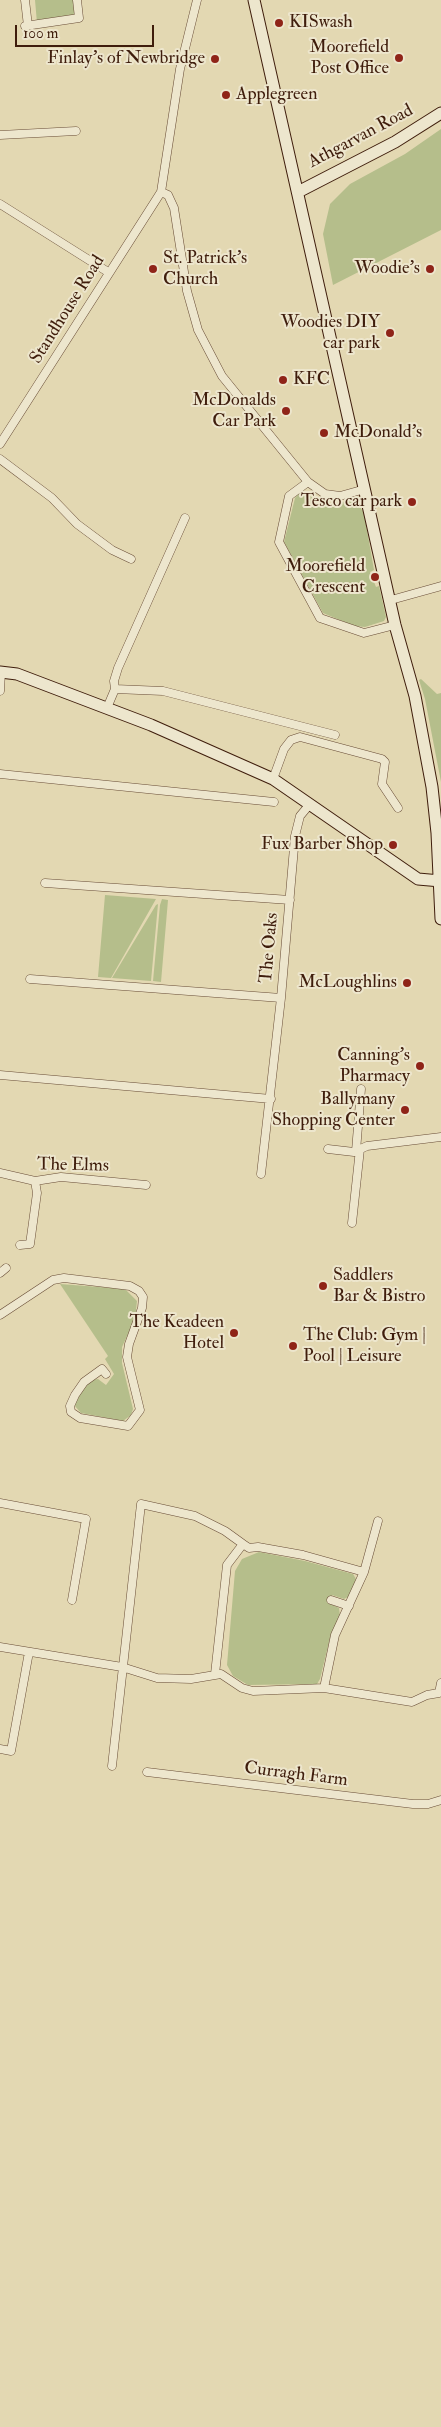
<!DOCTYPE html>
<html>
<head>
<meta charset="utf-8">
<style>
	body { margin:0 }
	#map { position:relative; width:441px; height:2427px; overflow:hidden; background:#e3d8b2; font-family:"IM FELL Double Pica",serif }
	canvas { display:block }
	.scale { position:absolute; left:15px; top:25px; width:139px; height:22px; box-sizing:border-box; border:2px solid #3f1d0c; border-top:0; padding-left:6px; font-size:15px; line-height:18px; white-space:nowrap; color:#3f1d0c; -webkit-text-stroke:4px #ede6cd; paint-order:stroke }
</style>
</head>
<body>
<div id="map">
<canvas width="441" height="2427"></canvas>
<div class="scale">100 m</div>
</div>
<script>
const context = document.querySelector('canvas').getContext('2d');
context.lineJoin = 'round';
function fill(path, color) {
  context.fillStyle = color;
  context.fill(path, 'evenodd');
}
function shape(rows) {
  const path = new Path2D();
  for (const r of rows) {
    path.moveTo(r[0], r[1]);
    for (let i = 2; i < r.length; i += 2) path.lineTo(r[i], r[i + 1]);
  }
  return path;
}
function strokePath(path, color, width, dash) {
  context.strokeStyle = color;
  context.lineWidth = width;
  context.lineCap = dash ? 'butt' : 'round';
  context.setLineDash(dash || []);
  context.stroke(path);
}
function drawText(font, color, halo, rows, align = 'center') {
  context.font = font + ' "IM FELL Double Pica",serif';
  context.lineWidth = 4;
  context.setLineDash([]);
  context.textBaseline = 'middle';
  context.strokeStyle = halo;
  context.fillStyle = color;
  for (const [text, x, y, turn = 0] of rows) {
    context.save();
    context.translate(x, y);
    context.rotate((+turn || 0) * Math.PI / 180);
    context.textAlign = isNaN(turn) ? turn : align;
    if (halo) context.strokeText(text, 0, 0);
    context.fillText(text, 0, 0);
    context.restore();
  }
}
const green = shape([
	[35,0,74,0,75,14,70,17,40,20,37,23],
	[441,129,441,230,333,285,323,234,330,204,350,184,405,154],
	[301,491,321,502,332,504,348,501,357,502,364,513,374,570,370,572,376,587,379,586,386,617,384,621,365,627,354,626,323,613,284,542,295,498],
	[421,679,437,694,441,693,441,782,425,699,419,680],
	[105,895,156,899,111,978,98,977],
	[162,899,168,900,161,982,153,981,160,905],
	[158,904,151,981,112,978,156,905],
	[60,1284,125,1289,137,1301,135,1319,122,1347,122,1363,133,1409,131,1415,123,1421,81,1413,74,1405,79,1392,92,1380,98,1379,106,1385,114,1374,105,1359,108,1356],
	[259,1552,305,1561,353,1574,356,1579,350,1596,344,1599,332,1595,329,1603,339,1608,340,1616,331,1634,320,1679,317,1684,248,1685,233,1676,227,1665,235,1571,242,1559]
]);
const street = shape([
	[25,0,28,26],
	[25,26,79,18,77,0],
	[0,135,76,131],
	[161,192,168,195,174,208,187,291,198,330,222,376,308,482,325,494,340,496,365,489],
	[0,204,108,272],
	[0,444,161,192,180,69,197,0],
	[0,459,52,498,77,524,112,550,131,559],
	[308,482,289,496,279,542,320,618,364,633,395,625],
	[391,600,441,586],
	[115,689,163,691,335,735],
	[0,691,1,672],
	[107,708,115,689,114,681,118,668,185,518],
	[0,774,274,802],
	[273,779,284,749,291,740,300,737,382,759,385,762,382,784,398,808],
	[45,883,290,900],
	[30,979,281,998],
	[0,1075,271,1099],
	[328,1149,354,1152,367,1146,441,1137],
	[356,1151,361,1089],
	[0,1173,35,1181,61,1177,146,1185],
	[261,1174,281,998,295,836,300,816,310,804],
	[352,1223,360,1149],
	[20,1245,30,1244,37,1193,35,1181],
	[0,1273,6,1268],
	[0,1315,53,1280,64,1278,130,1286,139,1291,143,1297,142,1308,129,1344,127,1357,140,1410,128,1426,80,1418,71,1412,70,1406,75,1395,84,1382,102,1369,106,1374],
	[0,1503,86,1519,72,1600],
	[243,1544,249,1548,258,1547,303,1555,364,1572,335,1635,324,1688],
	[364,1572,378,1521],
	[331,1600,349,1606],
	[0,1647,122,1667,157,1678,191,1679,221,1674,242,1688,253,1691,324,1688,412,1702,427,1695,439,1693,441,1683],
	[0,1749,11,1751,29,1652],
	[112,1766,141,1504,195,1516,225,1531,243,1544,227,1565,215,1674],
	[147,1772,413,1804,428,1804,441,1800]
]);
const secondary = shape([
	[254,0,395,625,415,696,432,787,437,833,441,919],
	[298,192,395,142,441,113],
	[0,672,17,674,151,725,273,779,418,879,441,881]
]);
const markers = [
	[279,23,5,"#8f2418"],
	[399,58,5,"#8f2418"],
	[215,59,5,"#8f2418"],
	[226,95,5,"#8f2418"],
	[153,269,5,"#8f2418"],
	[430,269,5,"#8f2418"],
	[390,333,5,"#8f2418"],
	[283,380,5,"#8f2418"],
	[286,411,5,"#8f2418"],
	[324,433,5,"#8f2418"],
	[412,502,5,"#8f2418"],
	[375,577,5,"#8f2418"],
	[393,845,5,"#8f2418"],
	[407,983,5,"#8f2418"],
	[420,1066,5,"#8f2418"],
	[405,1110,5,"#8f2418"],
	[323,1286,5,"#8f2418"],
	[234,1333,5,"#8f2418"],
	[293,1346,5,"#8f2418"]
];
const poiNames = [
	["KISwash",289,23,"left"],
	["Moorefield",389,48],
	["Post Office",389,69],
	["Finlay's of Newbridge",205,59],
	["Applegreen",236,95,"left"],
	["St. Patrick's",163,259,"left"],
	["Church",163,280,"left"],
	["Woodie's",420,269],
	["Woodies DIY",380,323],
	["car park",380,344],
	["KFC",293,380,"left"],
	["McDonalds",276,401],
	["Car Park",276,422],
	["McDonald's",334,433,"left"],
	["Tesco car park",402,502],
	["Moorefield",365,567],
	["Crescent",365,588],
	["Fux Barber Shop",383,845],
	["McLoughlins",397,983],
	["Canning's",410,1056],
	["Pharmacy",410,1077],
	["Ballymany",395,1100],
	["Shopping Center",395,1121],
	["Saddlers",333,1276,"left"],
	["Bar & Bistro",333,1297,"left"],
	["The Keadeen",224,1323],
	["Hotel",224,1344],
	["The Club: Gym |",303,1336,"left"],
	["Pool | Leisure",303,1357,"left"]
];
const streetNames = [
	["Athgarvan Road",361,137,-28],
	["Standhouse Road",68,310,-58],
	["The Oaks",270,948,-85],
	["The Elms",73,1166,1],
	["Curragh Farm",296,1775,7]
];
fill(green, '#b5be8b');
strokePath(street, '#684c36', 9);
strokePath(secondary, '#3f1d0c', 13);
strokePath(street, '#ede6cd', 8);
strokePath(secondary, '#ede6cd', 11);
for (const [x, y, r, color] of markers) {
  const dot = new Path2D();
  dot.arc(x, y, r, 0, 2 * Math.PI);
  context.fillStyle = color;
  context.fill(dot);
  strokePath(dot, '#ede6cd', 2);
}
drawText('18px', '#3f1d0c', '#ede6cd', poiNames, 'right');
drawText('18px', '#3f1d0c', '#ede6cd', streetNames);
</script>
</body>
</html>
